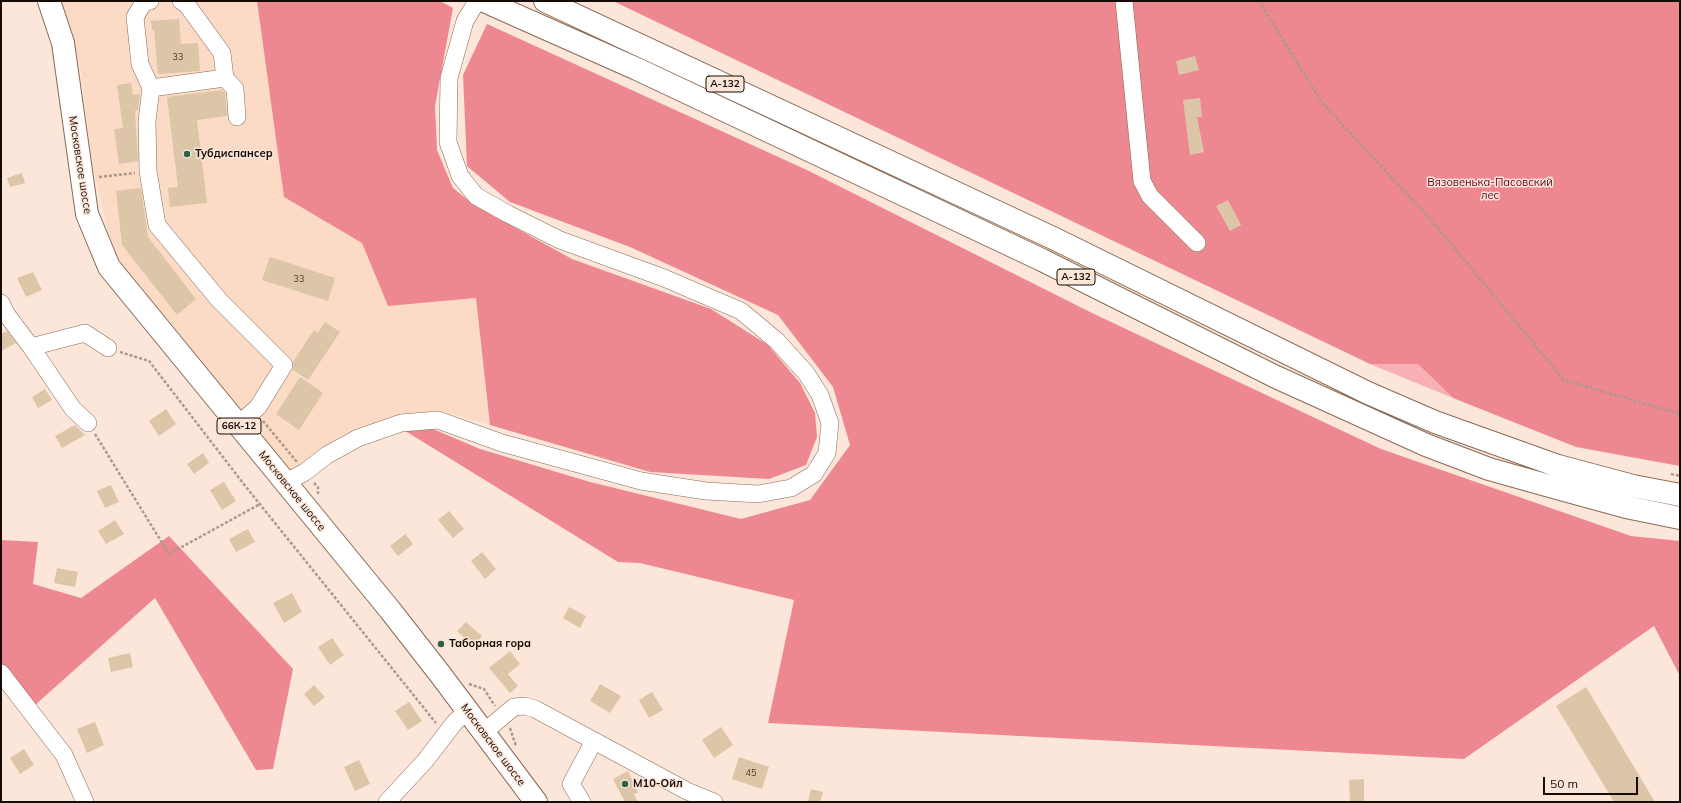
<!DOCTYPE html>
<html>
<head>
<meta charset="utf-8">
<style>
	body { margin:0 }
	#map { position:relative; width:1681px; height:803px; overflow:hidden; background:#fbe6d9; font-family:Mulish,sans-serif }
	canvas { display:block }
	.frame { position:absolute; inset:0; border:2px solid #170c05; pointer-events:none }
	.scale { position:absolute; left:1543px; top:777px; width:95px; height:18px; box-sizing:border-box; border:2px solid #170c05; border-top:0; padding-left:5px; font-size:12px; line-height:14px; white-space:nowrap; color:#170c05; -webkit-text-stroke:3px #fbe6d9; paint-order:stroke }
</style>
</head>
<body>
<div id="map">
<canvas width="1681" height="803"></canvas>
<div class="frame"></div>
<div class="scale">50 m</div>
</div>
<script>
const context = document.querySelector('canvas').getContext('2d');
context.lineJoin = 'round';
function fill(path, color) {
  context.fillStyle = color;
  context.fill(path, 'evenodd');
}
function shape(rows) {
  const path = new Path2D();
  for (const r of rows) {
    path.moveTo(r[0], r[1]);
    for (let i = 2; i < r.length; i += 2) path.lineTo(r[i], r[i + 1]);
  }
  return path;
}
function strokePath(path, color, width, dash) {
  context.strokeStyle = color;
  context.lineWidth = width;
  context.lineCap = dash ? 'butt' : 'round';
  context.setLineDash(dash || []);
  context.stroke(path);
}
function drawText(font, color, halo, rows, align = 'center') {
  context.font = font + ' Mulish,sans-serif';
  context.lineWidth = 3;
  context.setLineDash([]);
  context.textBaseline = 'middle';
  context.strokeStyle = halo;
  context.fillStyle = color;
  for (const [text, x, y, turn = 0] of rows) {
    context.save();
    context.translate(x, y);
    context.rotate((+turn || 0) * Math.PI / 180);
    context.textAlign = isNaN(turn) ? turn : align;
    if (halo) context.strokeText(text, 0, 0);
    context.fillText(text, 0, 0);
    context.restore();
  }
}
const built = shape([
	[60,1,257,1,284,197,362,243,388,306,476,298,490,425,438,410,401,417,341,435,290,472,177,336,113,252,92,163,80,65]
]);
const green = shape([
	[1370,364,1418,364,1453,398]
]);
const forest = shape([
	[257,1,440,1,453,8,435,106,437,150,453,188,474,205,572,259,711,309,768,345,800,383,815,413,817,437,806,465,769,479,650,472,490,425,476,298,388,306,362,243,284,197],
	[613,1,1680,1,1680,466,1576,447,1453,398,1418,364,1370,364],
	[487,24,809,171,1094,314,1381,449,1631,536,1680,541,1680,676,1654,626,1464,759,768,723,794,600,640,563,618,562,402,429,433,429,480,449,590,482,741,519,810,500,850,445,833,387,778,315,630,247,510,202,467,166,463,75],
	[169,536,293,669,273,769,256,770,155,598,25,714,1,681,1,540,38,542,33,584,81,598]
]);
const building = shape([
	[179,19,181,44,198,43,200,71,158,74,154,30,152,30,151,21],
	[1195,56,1199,70,1179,75,1176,61],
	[131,83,133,95,140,94,138,110,135,111,138,161,119,164,114,129,123,128,117,85],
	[222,90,225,93,227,116,197,120,207,203,170,207,168,188,178,187,167,97],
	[1200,98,1202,117,1197,117,1204,152,1190,155,1183,100],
	[22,173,25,183,10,187,7,178],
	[141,188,148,237,196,299,177,315,122,245,116,191],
	[1228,200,1241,225,1230,231,1216,206],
	[270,257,335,278,328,301,262,280],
	[33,272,42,290,26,297,17,278],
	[325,322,340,332,308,380,293,370,293,362,314,330,318,333],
	[7,331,16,343,1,351,1,334],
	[300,377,323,393,299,430,276,414],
	[45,389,52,400,38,408,32,397],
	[166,409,176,424,159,436,149,421],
	[75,425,85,435,62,448,55,436],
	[203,453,209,463,194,474,187,464],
	[224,482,236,501,222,510,210,490],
	[111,485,119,502,105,508,97,491],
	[449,511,464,529,453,538,438,520],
	[115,520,124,534,106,544,98,531],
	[248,529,255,542,236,552,229,539],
	[405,534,413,544,398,556,390,546],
	[482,552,496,569,485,579,471,561],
	[57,568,78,572,75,587,54,583],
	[292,593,302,612,284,623,273,603],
	[569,607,586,616,580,628,563,618],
	[466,622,482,636,473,646,457,631],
	[332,638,344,655,330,665,318,647],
	[510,651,520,664,508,674,518,686,510,693,489,668],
	[130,653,133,667,111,672,108,658],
	[600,684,621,696,610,713,590,701],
	[314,685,325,697,314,706,304,694],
	[1586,687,1655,802,1614,802,1556,706],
	[652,692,663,710,649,718,639,700],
	[409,702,422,721,408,730,395,711],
	[95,722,104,745,87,753,77,729],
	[721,727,733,745,714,758,702,740],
	[24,749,34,765,20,774,10,758],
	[739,757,769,767,762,789,732,779],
	[359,760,370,784,355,791,344,767],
	[628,771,638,793,634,794,638,802,625,802,613,779],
	[1364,779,1364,802,1350,802,1349,780],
	[811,789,823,792,820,802,808,802]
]);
const path = shape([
	[1259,1,1322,103,1427,215,1564,380,1680,414],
	[99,177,135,173],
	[120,352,149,361,246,487,436,723],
	[263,421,297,462],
	[95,434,169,554,260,504],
	[1671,474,1680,476],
	[314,483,318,487,318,494],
	[469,684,484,689,495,706],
	[510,728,516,746]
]);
const minor = shape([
	[150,1,144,2,135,17,140,64,151,88,147,121,148,171,157,225,219,300,284,365,258,407,238,425],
	[1124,1,1142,181,1150,196,1197,243],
	[225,78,235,89,237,117],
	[151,88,225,78,222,53,187,5,181,1],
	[1,303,7,315,31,347,85,333,108,348],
	[31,347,73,409,88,423],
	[285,483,305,472,327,455,358,438,401,423,438,420,502,443,641,481,706,491,758,494,791,488,814,474,827,453,830,423,820,395,806,373,777,341,741,311,664,278,560,240,508,214,476,196,460,176,448,142,449,78,465,21,477,1],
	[1,673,64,755,85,802],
	[484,732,514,707,525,706,535,709,687,791,714,802],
	[387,802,425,761,455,722,467,711],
	[582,802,571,784,594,741]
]);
const major = shape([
	[49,1,63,43,87,214,109,267,390,610,440,674,536,802],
	[484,1,637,69,1042,260,1276,377,1426,445,1489,469,1553,487,1626,507,1680,518],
	[545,1,1055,239,1368,393,1435,422,1558,466,1633,486,1680,495]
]);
const markers = [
	[187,154,4,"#2d6247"],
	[441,644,4,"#2d6247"],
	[625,784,4,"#2d6247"]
];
const numberNames = [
	["33",178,57],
	["33",299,279],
	["45",751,773]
];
const shields = [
	[725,84,38],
	[1076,277,38],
	[239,426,44]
];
const shieldNames = [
	["А-132",725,84],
	["А-132",1076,277],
	["66К-12",239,426]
];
const poiNames = [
	["Тубдиспансер",195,154],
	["Таборная гора",449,644],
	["М10-Ойл",633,784]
];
const streetNames = [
	["Московское шоссе",80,165,81],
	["Московское шоссе",292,491,51],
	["Московское шоссе",493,745,53]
];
const parkNames = [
	["Вязовенька-Пасовский",1490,183],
	["лес",1490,196]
];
fill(built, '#fbdbc5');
fill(green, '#f7b0b4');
fill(forest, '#ed8890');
fill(building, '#dcc6a7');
strokePath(minor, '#886a56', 18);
strokePath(major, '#886a56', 24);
strokePath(path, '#ab998e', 2.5, [3, 2]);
strokePath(minor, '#fff', 17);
strokePath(major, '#fff', 22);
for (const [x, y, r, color] of markers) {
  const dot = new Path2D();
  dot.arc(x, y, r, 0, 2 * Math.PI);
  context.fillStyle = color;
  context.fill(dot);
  strokePath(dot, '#fbe6d9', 1.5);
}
drawText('9px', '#483a2e', null, numberNames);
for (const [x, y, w] of shields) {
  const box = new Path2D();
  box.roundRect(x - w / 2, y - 8, w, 16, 3);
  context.fillStyle = '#fbe6d9';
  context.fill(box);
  strokePath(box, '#170c05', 1);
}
drawText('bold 10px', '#170c05', null, shieldNames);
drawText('bold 11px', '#170c05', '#fbe6d9', poiNames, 'left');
drawText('11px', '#170c05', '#fbe6d9', streetNames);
drawText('11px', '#5f011b', '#fbe6d9', parkNames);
</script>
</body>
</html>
